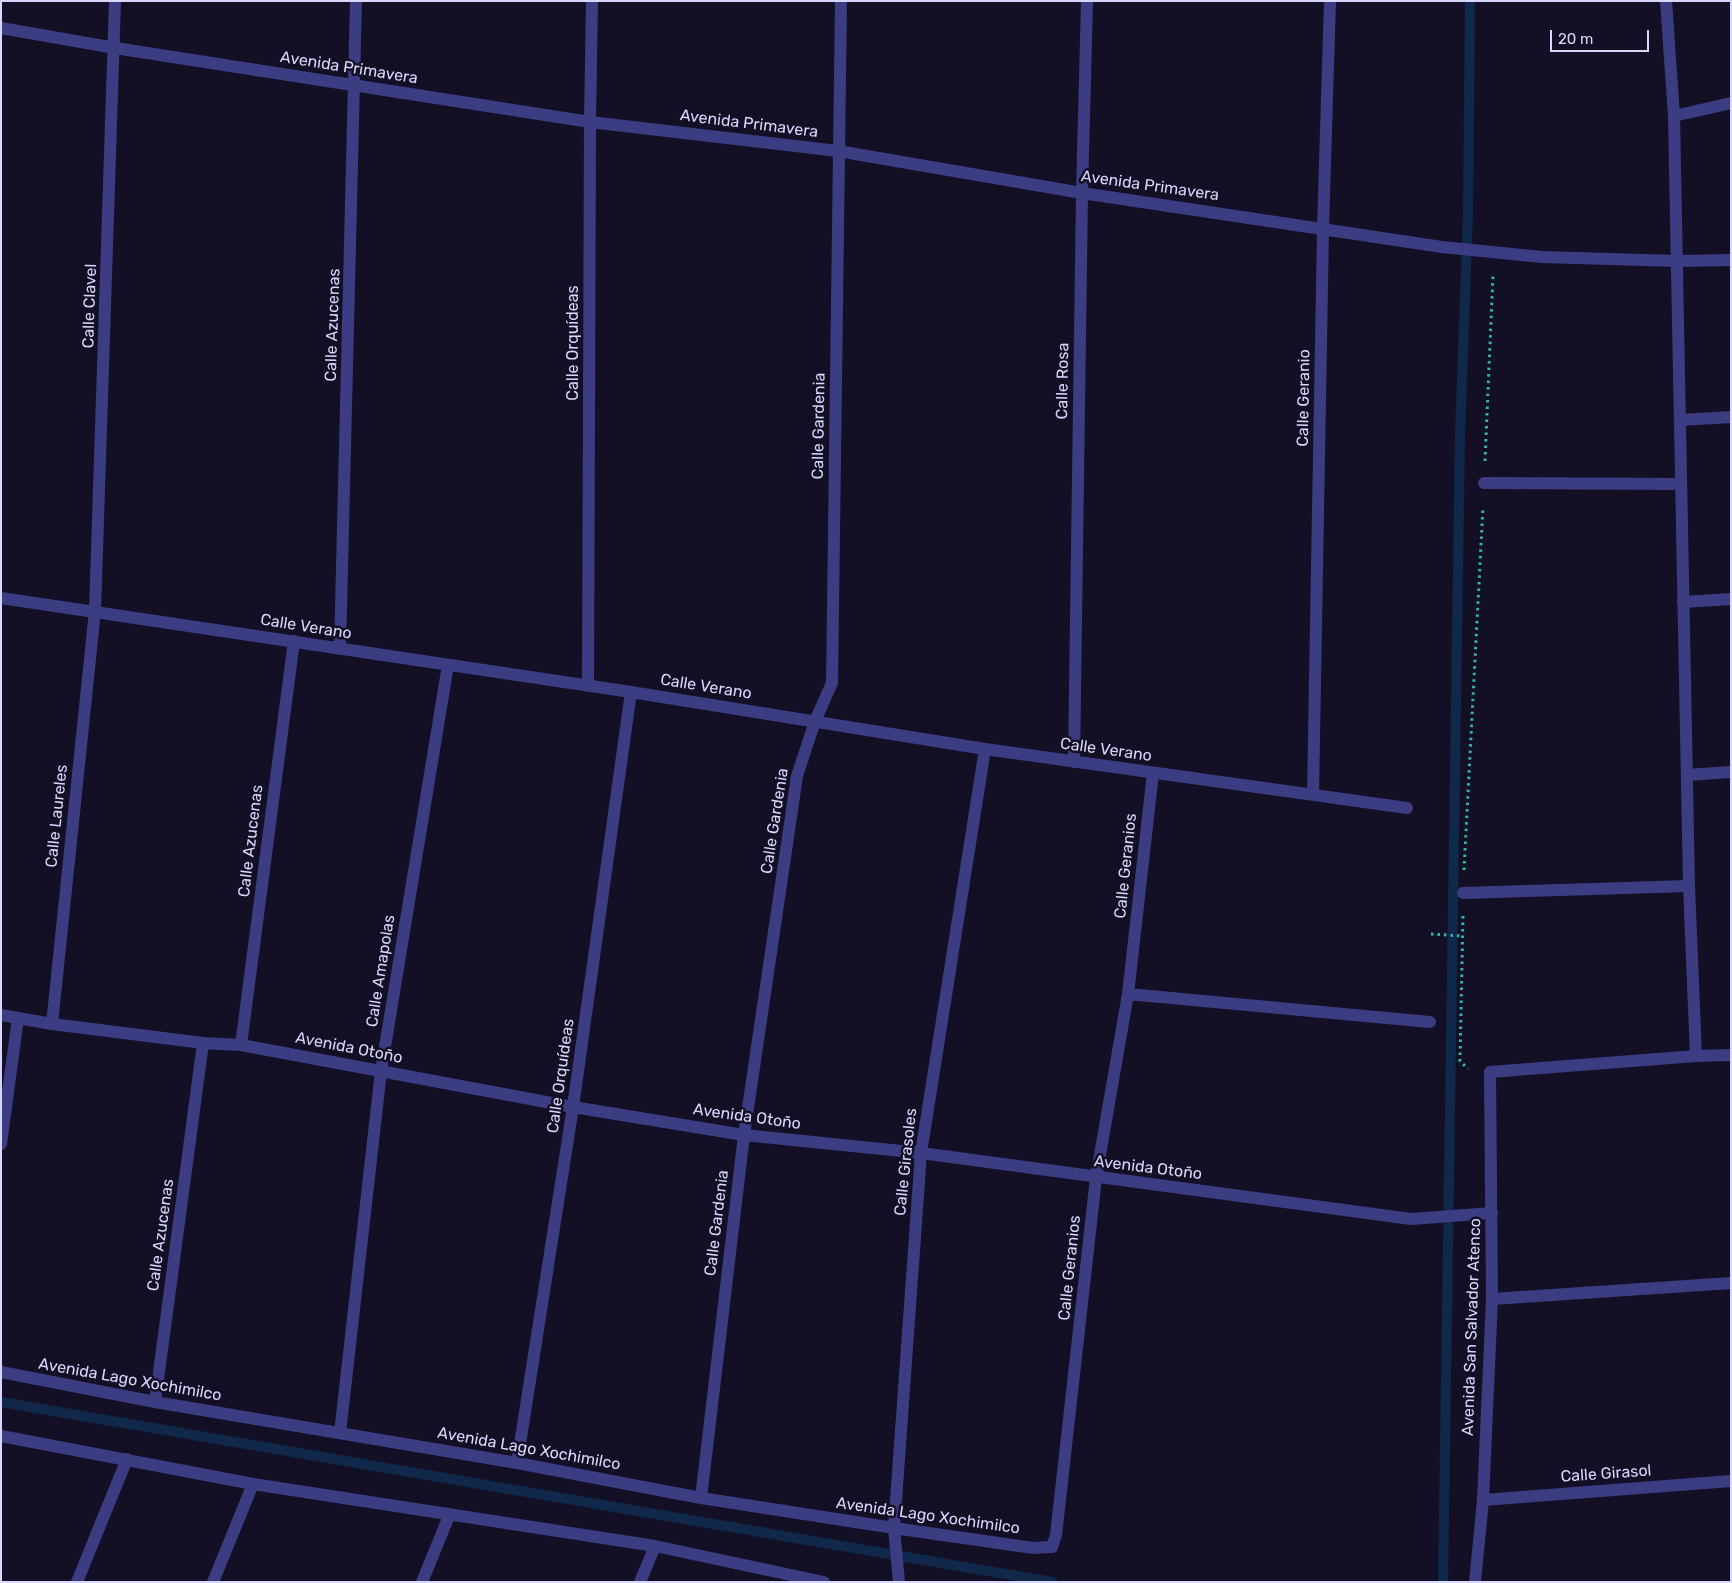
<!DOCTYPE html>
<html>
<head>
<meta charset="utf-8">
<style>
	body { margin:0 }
	#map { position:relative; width:1732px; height:1583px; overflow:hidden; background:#131026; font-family:Rubik,sans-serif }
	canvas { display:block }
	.frame { position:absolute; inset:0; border:2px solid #d9d6fe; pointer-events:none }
	.scale { position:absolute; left:1550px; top:30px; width:99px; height:22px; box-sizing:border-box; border:2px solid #d9d6fe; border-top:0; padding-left:6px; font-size:15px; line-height:18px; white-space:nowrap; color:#d9d6fe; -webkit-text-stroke:4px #131026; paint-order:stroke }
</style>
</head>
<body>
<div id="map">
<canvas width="1732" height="1583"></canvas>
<div class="frame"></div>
<div class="scale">20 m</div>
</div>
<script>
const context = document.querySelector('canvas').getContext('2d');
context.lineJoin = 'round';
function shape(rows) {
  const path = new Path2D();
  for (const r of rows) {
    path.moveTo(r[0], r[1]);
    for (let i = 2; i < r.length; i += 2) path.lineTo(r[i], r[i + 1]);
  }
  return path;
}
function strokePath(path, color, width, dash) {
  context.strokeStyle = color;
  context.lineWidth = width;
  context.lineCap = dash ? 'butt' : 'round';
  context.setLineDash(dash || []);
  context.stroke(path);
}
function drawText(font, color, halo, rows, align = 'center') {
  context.font = font + ' Rubik,sans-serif';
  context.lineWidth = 5;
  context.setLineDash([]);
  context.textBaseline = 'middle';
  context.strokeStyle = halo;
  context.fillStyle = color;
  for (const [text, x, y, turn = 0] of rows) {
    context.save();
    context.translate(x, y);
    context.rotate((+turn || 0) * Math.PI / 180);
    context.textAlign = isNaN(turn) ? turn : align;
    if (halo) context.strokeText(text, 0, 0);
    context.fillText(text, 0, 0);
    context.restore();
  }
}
const stream = shape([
	[1,1402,1052,1582],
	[1443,1582,1460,434,1468,214,1470,1]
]);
const path = shape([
	[1485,461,1493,275],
	[1464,870,1483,507],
	[1463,916,1460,1061,1468,1069],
	[1431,934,1462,936]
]);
const minor = shape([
	[1674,116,1731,103],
	[1677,261,1731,260],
	[1680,420,1731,417],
	[1484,483,1681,484],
	[1,598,631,692,985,749,1407,808],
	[1683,602,1731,599],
	[340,649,356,1],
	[588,686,590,122,592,1],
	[1074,762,1082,193,1087,1],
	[1687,775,1731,772],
	[1313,795,1323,229,1330,1],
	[1463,893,1689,886],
	[1128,994,1430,1022],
	[1,1015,52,1024,203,1043,241,1045,573,1107,744,1135,921,1153,1411,1219,1492,1213],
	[52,1024,95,611,115,1],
	[241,1045,294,641],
	[1696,1056,1731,1055],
	[1,1144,18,1018],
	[1492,1299,1731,1283],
	[1,1372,155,1402,517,1463,701,1498,894,1528,1033,1548,1052,1547,1056,1535,1096,1178,1128,994,1153,773],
	[155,1402,203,1043],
	[340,1433,381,1071,448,665],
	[1,1436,253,1484,655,1546,824,1582],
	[517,1463,573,1107,631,692],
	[701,1498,744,1135,797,776,815,721,832,683,841,1],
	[1483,1500,1731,1481],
	[77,1582,127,1459],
	[213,1582,253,1484],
	[422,1582,449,1516],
	[640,1582,655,1546],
	[899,1582,894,1528,921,1153,985,749]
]);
const tertiary = shape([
	[1,28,115,48,590,122,838,151,1082,193,1442,247,1542,257,1677,261],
	[1475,1582,1483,1500,1492,1299,1490,1072,1696,1056,1689,886,1674,116,1666,1]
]);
const streetNames = [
	["Avenida Primavera",349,68,9],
	["Avenida Primavera",749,124,7],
	["Avenida Primavera",1150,186,8],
	["Calle Clavel",90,306,-88],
	["Calle Azucenas",333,325,-88],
	["Calle Orquídeas",573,343,-90],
	["Calle Rosa",1063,381,-89],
	["Calle Geranio",1304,398,-89],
	["Calle Gardenia",819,426,-89],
	["Calle Verano",306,627,9],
	["Calle Verano",706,687,9],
	["Calle Verano",1106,750,8],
	["Calle Laureles",57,816,-84],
	["Calle Gardenia",775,821,-81],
	["Calle Azucenas",251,841,-83],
	["Calle Geranios",1126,866,-84],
	["Calle Amapolas",381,971,-81],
	["Avenida Otoño",349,1048,11],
	["Calle Orquídeas",561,1076,-82],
	["Avenida Otoño",747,1117,8],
	["Calle Girasoles",906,1162,-84],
	["Avenida Otoño",1148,1168,7],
	["Calle Gardenia",717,1223,-83],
	["Calle Azucenas",161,1235,-82],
	["Calle Geranios",1070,1268,-84],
	["Avenida San Salvador Atenco",1472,1327,-88],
	["Avenida Lago Xochimilco",130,1380,10],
	["Avenida Lago Xochimilco",529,1449,10],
	["Calle Girasol",1606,1474,-4],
	["Avenida Lago Xochimilco",928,1516,8]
];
strokePath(stream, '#10284a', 10);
strokePath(path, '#33b5a8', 3, [2.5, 4]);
strokePath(minor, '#3c3c83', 12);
strokePath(tertiary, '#3c3c83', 12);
drawText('16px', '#d9d6fe', '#131026', streetNames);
</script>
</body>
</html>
